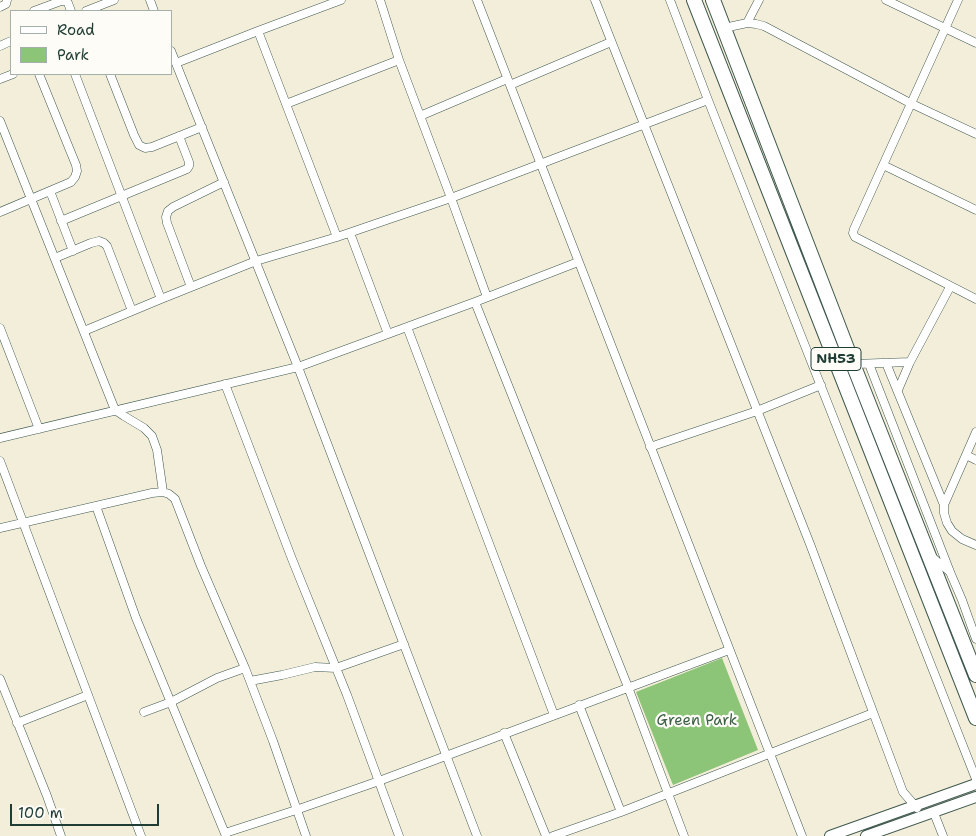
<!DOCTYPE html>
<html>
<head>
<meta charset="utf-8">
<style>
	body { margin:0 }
	#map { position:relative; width:976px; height:836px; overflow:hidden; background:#f3eed9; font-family:"Shantell Sans",sans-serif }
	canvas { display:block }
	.legend { position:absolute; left:10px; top:10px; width:162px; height:65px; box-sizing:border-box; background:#fdfcf7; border:1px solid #a4b0a9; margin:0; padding:6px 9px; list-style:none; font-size:15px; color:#1f3d34 }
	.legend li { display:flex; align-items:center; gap:10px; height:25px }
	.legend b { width:25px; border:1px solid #a4b0a9 }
	.scale { position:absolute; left:10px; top:804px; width:149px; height:22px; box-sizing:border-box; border:2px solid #1f3d34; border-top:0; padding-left:6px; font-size:15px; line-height:18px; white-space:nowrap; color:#1f3d34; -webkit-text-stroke:4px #fdfcf7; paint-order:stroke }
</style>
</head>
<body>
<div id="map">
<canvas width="976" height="836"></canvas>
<ul class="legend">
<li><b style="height:6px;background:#fff"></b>Road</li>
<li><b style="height:14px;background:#8cc478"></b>Park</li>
</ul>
<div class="scale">100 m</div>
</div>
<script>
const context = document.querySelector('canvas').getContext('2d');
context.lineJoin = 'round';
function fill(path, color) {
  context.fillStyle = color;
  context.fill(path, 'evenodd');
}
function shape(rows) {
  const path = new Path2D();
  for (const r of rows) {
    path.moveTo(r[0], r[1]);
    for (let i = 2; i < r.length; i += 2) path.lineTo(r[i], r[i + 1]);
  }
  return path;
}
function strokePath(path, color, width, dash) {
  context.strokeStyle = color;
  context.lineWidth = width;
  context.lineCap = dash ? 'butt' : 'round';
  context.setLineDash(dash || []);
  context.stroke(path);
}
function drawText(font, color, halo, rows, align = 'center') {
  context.font = font + ' "Shantell Sans",sans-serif';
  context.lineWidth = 4.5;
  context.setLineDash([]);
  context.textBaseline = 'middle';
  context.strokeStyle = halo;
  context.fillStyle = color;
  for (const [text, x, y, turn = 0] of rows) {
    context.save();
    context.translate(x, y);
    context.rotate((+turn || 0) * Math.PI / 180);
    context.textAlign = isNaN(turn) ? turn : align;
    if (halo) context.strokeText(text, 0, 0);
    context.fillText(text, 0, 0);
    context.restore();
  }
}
const green = shape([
	[722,658,758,750,673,785,636,692]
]);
const minor = shape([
	[150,0,154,11],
	[380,0,399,60,451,198,487,297],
	[477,0,802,836],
	[595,0,810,544,903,792,917,808],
	[670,0,708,100,976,779],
	[886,0,976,43],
	[958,0,854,229,853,233,855,237,859,239,976,299],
	[0,7,6,4,7,0],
	[34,11,61,1,66,1,68,3,71,11],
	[86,11,114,0],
	[747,23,759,0],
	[724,28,747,23,756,24,764,26,910,103,976,134],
	[258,31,286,104,399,60],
	[0,46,11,41],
	[171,51,298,367,477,836],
	[176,63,258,31,341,0],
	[75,74,161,299],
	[110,74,134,135,139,145,145,148,152,147,202,127],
	[0,79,13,74],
	[510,85,611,42],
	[286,104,337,237],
	[420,116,507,79],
	[0,121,115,410,124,416,144,428,152,436,157,450,163,492],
	[883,165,976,210],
	[50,191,73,251],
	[0,212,71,182,75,177,77,171,76,165,39,74],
	[61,221,187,169,189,166,189,162,179,136],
	[350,233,388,334],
	[55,258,91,243,99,241,104,243,107,246,132,311],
	[191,287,167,223,166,217,168,211,173,207,224,182],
	[475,302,628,687,684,836],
	[407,327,554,715],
	[0,328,39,429],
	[84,331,161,299,256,261,337,237,451,198,708,100],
	[886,363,944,505],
	[853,364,910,362],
	[869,364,950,572],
	[225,384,292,559,347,695,399,836],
	[898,390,910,362,950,287],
	[976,432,944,505,944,513,947,523,952,531,962,539,976,545],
	[0,438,298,367,475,302,578,262],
	[650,447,757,411,821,385],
	[966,455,976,460],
	[0,461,141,836],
	[96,506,136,618,226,836],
	[0,528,152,493,163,492,169,494,175,499,201,566,245,668,273,741,306,836],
	[932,557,950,572,962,600,976,639],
	[0,679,47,796,61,836],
	[250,681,282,675,315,667,336,668,404,644],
	[579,705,621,812],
	[144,712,171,702,217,678,245,668],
	[17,723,88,695],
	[504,733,546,836],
	[934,813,943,836],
	[225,833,296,810,379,781,729,650],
	[553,836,621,812,873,713]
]);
const tertiary = shape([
	[830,836,976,784],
	[866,836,976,797]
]);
const trunk = shape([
	[694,0,976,718],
	[713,0,853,364,976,675]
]);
const shields = [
	[836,359,50]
];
const shieldNames = [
	["NH53",836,359]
];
const parkNames = [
	["Green Park",697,721]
];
fill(green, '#8cc478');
strokePath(minor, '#3f584d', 9);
strokePath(tertiary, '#3f584d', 12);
strokePath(trunk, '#3f584d', 16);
strokePath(minor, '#fff', 8);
strokePath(tertiary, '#fff', 10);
strokePath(trunk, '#fff', 14);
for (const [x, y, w] of shields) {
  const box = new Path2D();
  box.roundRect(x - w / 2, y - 11.5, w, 23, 4);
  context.fillStyle = '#fdfcf7';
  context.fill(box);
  strokePath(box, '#1f3d34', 1);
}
drawText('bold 14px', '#1f3d34', null, shieldNames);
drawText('15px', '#3a5f45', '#fdfcf7', parkNames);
</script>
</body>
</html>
